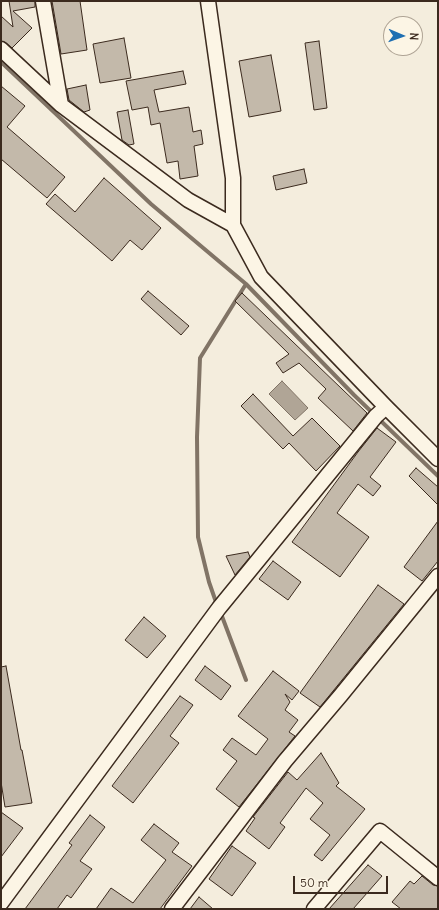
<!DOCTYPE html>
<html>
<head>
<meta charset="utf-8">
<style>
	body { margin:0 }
	#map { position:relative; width:439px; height:910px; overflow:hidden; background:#f4eddd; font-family:Delius,sans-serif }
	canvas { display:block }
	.frame { position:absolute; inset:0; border:2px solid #3b2a1e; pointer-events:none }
	.north { position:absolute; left:383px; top:16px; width:40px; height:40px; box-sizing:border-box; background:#fcf5e5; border:1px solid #afa495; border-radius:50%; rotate:92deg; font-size:11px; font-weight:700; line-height:16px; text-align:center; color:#3b2a1e }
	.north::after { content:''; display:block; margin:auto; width:14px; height:18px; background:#1f6fb2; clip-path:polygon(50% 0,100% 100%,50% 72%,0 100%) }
	.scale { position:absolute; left:293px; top:876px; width:95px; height:18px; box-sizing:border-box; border:2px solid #3b2a1e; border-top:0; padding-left:5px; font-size:12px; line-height:14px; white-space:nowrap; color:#3b2a1e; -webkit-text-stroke:3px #fcf5e5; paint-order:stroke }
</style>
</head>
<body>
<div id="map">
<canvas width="439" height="910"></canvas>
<div class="frame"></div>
<div class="north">N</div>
<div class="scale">50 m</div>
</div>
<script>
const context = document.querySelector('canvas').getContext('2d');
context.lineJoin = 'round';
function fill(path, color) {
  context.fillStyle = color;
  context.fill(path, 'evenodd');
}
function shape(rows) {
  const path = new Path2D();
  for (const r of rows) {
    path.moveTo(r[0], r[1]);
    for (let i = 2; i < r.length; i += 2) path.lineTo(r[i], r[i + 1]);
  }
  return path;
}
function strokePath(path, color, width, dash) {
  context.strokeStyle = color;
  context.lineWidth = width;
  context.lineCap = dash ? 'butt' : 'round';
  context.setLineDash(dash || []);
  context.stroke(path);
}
const water = shape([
	[282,381,308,408,295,420,269,394,282,381]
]);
const stream = shape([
	[1,62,151,204,246,284,354,395,438,476],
	[217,605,209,582,198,537,197,437,200,358,246,284],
	[220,611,246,680]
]);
const building = shape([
	[9,1,35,1,35,7,13,11,32,28,12,48,6,43,1,41,1,16,13,27,9,1],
	[52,1,80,1,87,50,61,54,52,1],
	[124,38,131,78,100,83,93,44,124,38],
	[319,41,327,108,314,110,305,43,319,41],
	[271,55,281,111,249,117,239,61,271,55],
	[183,71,186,84,154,90,159,112,189,107,193,132,201,130,203,144,194,146,198,176,180,179,178,161,167,163,160,123,151,125,148,107,132,110,126,81,183,71],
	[86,85,90,110,84,112,69,100,67,89,86,85],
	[1,86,25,106,7,127,65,177,47,198,1,159,1,86],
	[128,110,134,144,129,145,122,140,117,112,128,110],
	[304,169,307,183,276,190,273,176,304,169],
	[104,178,161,228,142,250,130,240,112,261,46,204,55,194,75,212,104,178],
	[148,291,189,326,181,335,141,299,148,291],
	[242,293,367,413,353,431,318,398,326,389,299,363,283,373,276,363,289,354,235,301,242,293],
	[253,394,293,436,312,418,340,446,316,471,289,443,283,449,241,406,253,394],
	[377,428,396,442,370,477,381,486,373,496,358,484,337,513,369,537,340,577,292,542,358,452,377,428],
	[416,468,438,487,438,505,409,476,416,468],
	[438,521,438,561,422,581,404,567,438,521],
	[248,552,250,557,235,575,226,556,248,552],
	[273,561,301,582,288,600,259,579,273,561],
	[378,585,404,604,320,707,300,693,378,585],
	[144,617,166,636,147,658,125,640,144,617],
	[6,666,21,750,22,750,32,803,5,807,1,782,1,667,6,666],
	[205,666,231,686,221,700,195,680,205,666],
	[273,671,299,691,292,700,285,694,290,702,285,710,298,720,289,732,295,736,239,807,216,789,237,761,223,750,232,738,256,755,268,739,238,716,273,671],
	[180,696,193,705,170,736,179,743,133,803,112,786,180,696],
	[321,753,339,783,336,786,365,809,322,861,314,855,330,835,310,819,323,803,306,788,280,823,285,827,269,849,246,831,255,818,253,817,288,772,297,780,321,753],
	[1,812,23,828,1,857,1,812],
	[90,815,105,827,80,861,92,869,71,898,67,895,57,909,25,909,72,845,69,843,90,815],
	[154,824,179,843,172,852,192,866,160,909,96,909,111,888,133,903,166,860,141,840,154,824],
	[232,846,256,863,232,896,209,879,232,846],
	[368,865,382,876,353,909,329,909,368,865],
	[422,876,433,885,438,886,438,909,401,909,392,902,410,881,414,884,422,876],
	[199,897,213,909,190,909,199,897]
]);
const street = shape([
	[43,1,61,105],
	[208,1,233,178,233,225,261,277,386,407,438,459],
	[1,49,61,105,188,200,233,225],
	[1,903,219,608,376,416,386,407],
	[172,909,285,761,341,695,438,576],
	[314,909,380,831,438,878]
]);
fill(water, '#b0a596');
strokePath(water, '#817466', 1);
strokePath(stream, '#817466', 4);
fill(building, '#c3b9aa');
strokePath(building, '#3b2a1e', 1);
strokePath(street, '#3b2a1e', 17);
strokePath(street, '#fcf5e5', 14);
</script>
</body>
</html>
